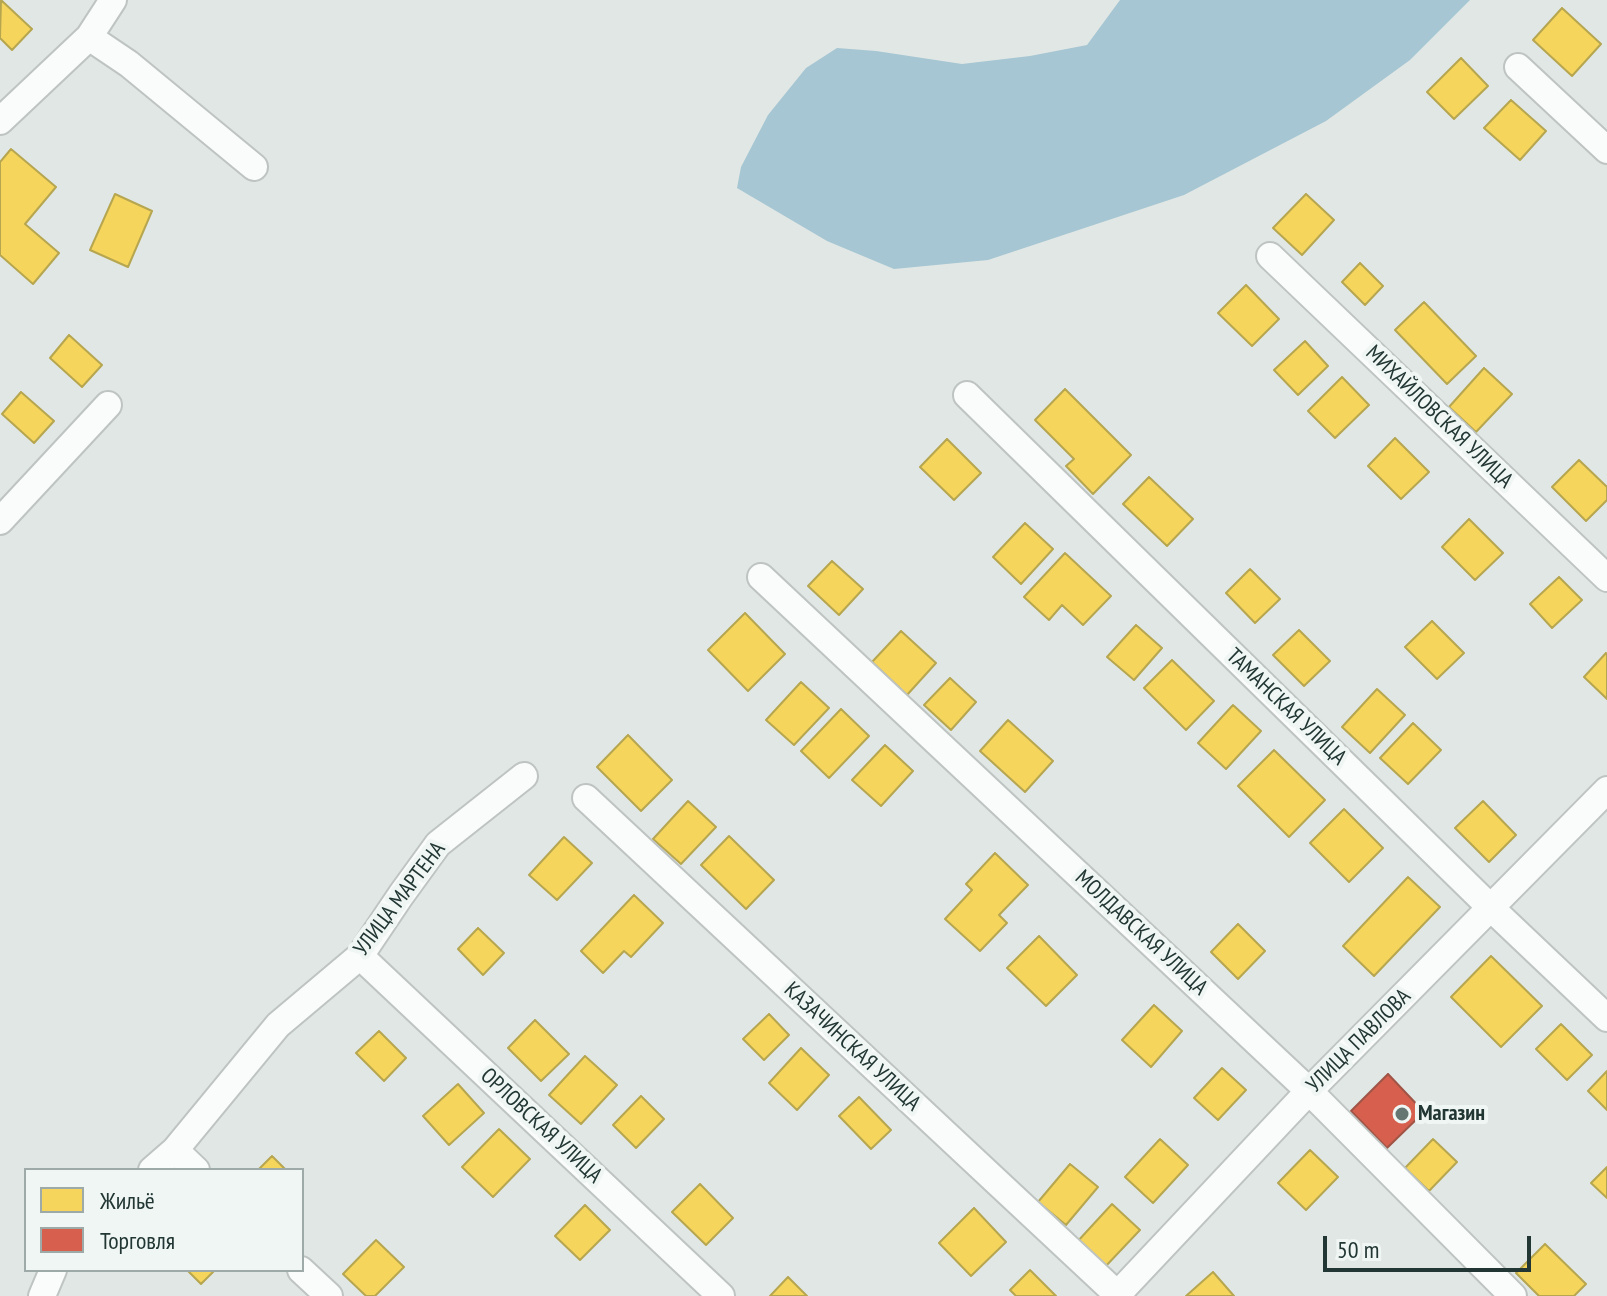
<!DOCTYPE html>
<html>
<head>
<meta charset="utf-8">
<style>
	body { margin:0 }
	#map { position:relative; width:1607px; height:1296px; overflow:hidden; background:#e1e7e5; font-family:"PT Sans Narrow",sans-serif }
	canvas { display:block }
	.legend { position:absolute; left:24px; top:1168px; width:280px; height:104px; box-sizing:border-box; background:#eff6f3; border:2px solid #9daaa7; margin:0; padding:10px 14px; list-style:none; font-size:24px; color:#223734 }
	.legend li { display:flex; align-items:center; gap:16px; height:40px }
	.legend b { width:40px; border:2px solid #9daaa7 }
	.scale { position:absolute; left:1323px; top:1236px; width:208px; height:36px; box-sizing:border-box; border:4px solid #223734; border-top:0; padding-left:10px; font-size:24px; line-height:28px; white-space:nowrap; color:#223734; -webkit-text-stroke:6px #eff6f3; paint-order:stroke }
</style>
</head>
<body>
<div id="map">
<canvas width="1607" height="1296"></canvas>
<ul class="legend">
<li><b style="height:22px;background:#f6d55c"></b>Жильё</li>
<li><b style="height:22px;background:#d6604d"></b>Торговля</li>
</ul>
<div class="scale">50 m</div>
</div>
<script>
const context = document.querySelector('canvas').getContext('2d');
context.lineJoin = 'round';
function fill(path, color) {
  context.fillStyle = color;
  context.fill(path, 'evenodd');
}
function shape(rows) {
  const path = new Path2D();
  for (const r of rows) {
    path.moveTo(r[0], r[1]);
    for (let i = 2; i < r.length; i += 2) path.lineTo(r[i], r[i + 1]);
  }
  return path;
}
function strokePath(path, color, width, dash) {
  context.strokeStyle = color;
  context.lineWidth = width;
  context.lineCap = dash ? 'butt' : 'round';
  context.setLineDash(dash || []);
  context.stroke(path);
}
function drawText(font, color, halo, rows, align = 'center') {
  context.font = font + ' "PT Sans Narrow",sans-serif';
  context.lineWidth = 8;
  context.setLineDash([]);
  context.textBaseline = 'middle';
  context.strokeStyle = halo;
  context.fillStyle = color;
  for (const [text, x, y, turn = 0] of rows) {
    context.save();
    context.translate(x, y);
    context.rotate((+turn || 0) * Math.PI / 180);
    context.textAlign = isNaN(turn) ? turn : align;
    if (halo) context.strokeText(text, 0, 0);
    context.fillText(text, 0, 0);
    context.restore();
  }
}
const water = shape([
	[1120,0,1470,0,1410,60,1326,121,1184,195,988,260,894,269,827,241,737,188,741,167,768,115,806,68,837,48,876,51,962,64,1030,56,1087,45]
]);
const homes = shape([
	[1,0,32,29,12,50,0,38,1,0],
	[1562,8,1601,44,1572,76,1533,40,1562,8],
	[1461,58,1488,86,1454,119,1427,92,1461,58],
	[1511,100,1546,131,1520,160,1484,128,1511,100],
	[11,149,56,187,25,224,59,253,33,284,0,255,0,162,11,149],
	[115,194,152,211,128,267,90,250,115,194],
	[1306,194,1334,220,1302,255,1273,228,1306,194],
	[1360,263,1383,286,1365,305,1342,282,1360,263],
	[1246,285,1279,319,1252,346,1218,313,1246,285],
	[1424,302,1476,356,1447,384,1395,330,1424,302],
	[69,335,102,365,82,387,50,358,69,335],
	[1305,341,1328,366,1298,395,1274,370,1305,341],
	[1484,368,1512,394,1476,432,1449,407,1484,368],
	[1342,377,1369,405,1335,438,1308,411,1342,377],
	[1065,389,1131,455,1093,494,1066,466,1074,459,1035,420,1065,389],
	[21,392,54,421,34,443,2,414,21,392],
	[1395,438,1429,472,1401,499,1368,466,1395,438],
	[947,439,981,473,954,500,920,467,947,439],
	[1579,460,1607,487,1607,500,1586,521,1552,487,1579,460],
	[1149,477,1193,519,1167,546,1123,504,1149,477],
	[1469,519,1503,553,1475,580,1442,547,1469,519],
	[1025,523,1053,549,1021,584,993,557,1025,523],
	[1065,553,1111,596,1083,625,1062,605,1049,620,1024,597,1065,553],
	[832,561,863,589,839,615,808,586,832,561],
	[1250,569,1280,599,1255,623,1226,593,1250,569],
	[1559,577,1582,600,1552,628,1530,604,1559,577],
	[745,613,785,654,748,691,708,650,745,613],
	[1432,621,1464,653,1437,679,1405,647,1432,621],
	[1136,625,1162,648,1134,680,1107,657,1136,625],
	[1299,630,1330,661,1304,686,1273,655,1299,630],
	[901,631,936,663,907,695,872,662,901,631],
	[1606,653,1607,655,1607,699,1584,677,1606,653],
	[1172,660,1214,701,1186,730,1144,688,1172,660],
	[950,678,976,702,951,730,924,705,950,678],
	[801,682,829,708,794,745,766,720,801,682],
	[1377,689,1405,715,1370,753,1342,727,1377,689],
	[1233,705,1261,731,1226,769,1198,743,1233,705],
	[841,709,869,736,829,778,801,751,841,709],
	[1008,720,1053,761,1025,792,980,751,1008,720],
	[1413,723,1441,750,1408,784,1380,758,1413,723],
	[628,735,672,780,641,811,597,767,628,735],
	[885,745,913,771,881,806,852,780,885,745],
	[1274,750,1325,800,1289,837,1238,786,1274,750],
	[688,801,716,827,681,864,653,839,688,801],
	[1483,801,1516,835,1489,862,1455,828,1483,801],
	[1344,809,1383,848,1349,882,1310,843,1344,809],
	[729,836,774,880,746,909,701,865,729,836],
	[564,837,592,863,557,900,529,875,564,837],
	[995,853,1028,885,999,915,1007,923,980,951,945,919,972,890,966,884,995,853],
	[1408,877,1440,907,1374,976,1343,946,1408,877],
	[634,895,663,923,631,957,624,951,603,973,581,951,634,895],
	[1238,924,1265,951,1238,979,1211,952,1238,924],
	[478,928,504,953,483,975,458,949,478,928],
	[1039,936,1077,975,1046,1006,1007,968,1039,936],
	[1491,956,1542,1006,1501,1047,1451,997,1491,956],
	[1154,1005,1182,1031,1151,1067,1122,1040,1154,1005],
	[769,1014,789,1035,764,1060,743,1039,769,1014],
	[535,1020,569,1054,541,1081,508,1048,535,1020],
	[1561,1024,1592,1055,1567,1080,1536,1049,1561,1024],
	[379,1031,406,1058,384,1081,356,1053,379,1031],
	[801,1048,829,1075,797,1110,769,1083,801,1048],
	[585,1056,617,1085,581,1124,549,1095,585,1056],
	[1222,1068,1246,1090,1218,1120,1194,1098,1222,1068],
	[1607,1071,1607,1110,1588,1091,1607,1071],
	[458,1084,484,1113,449,1145,423,1116,458,1084],
	[641,1096,664,1119,636,1148,613,1125,641,1096],
	[859,1097,891,1130,871,1149,839,1116,859,1097],
	[499,1129,530,1159,493,1197,462,1167,499,1129],
	[1160,1139,1188,1165,1153,1203,1125,1177,1160,1139],
	[1433,1139,1457,1162,1429,1191,1405,1168,1433,1139],
	[1310,1150,1338,1177,1306,1210,1278,1183,1310,1150],
	[272,1156,286,1170,258,1170,272,1156],
	[1070,1164,1098,1187,1066,1225,1038,1202,1070,1164],
	[1607,1167,1607,1198,1591,1183,1607,1167],
	[700,1184,733,1218,706,1245,672,1212,700,1184],
	[1112,1204,1140,1230,1104,1268,1077,1242,1112,1204],
	[585,1205,610,1230,580,1260,555,1236,585,1205],
	[974,1208,1006,1242,971,1276,939,1243,974,1208],
	[376,1240,404,1267,375,1296,366,1296,343,1274,376,1240],
	[1545,1244,1586,1284,1574,1296,1539,1296,1516,1273,1545,1244],
	[187,1270,215,1270,201,1284,187,1270],
	[1030,1270,1056,1296,1016,1296,1010,1290,1030,1270],
	[1213,1272,1234,1296,1186,1296,1213,1272],
	[788,1277,807,1296,770,1296,788,1277]
]);
const shops = shape([
	[1388,1074,1424,1112,1387,1148,1351,1111,1388,1074]
]);
const street = shape([
	[89,37,129,64,254,167],
	[1518,67,1607,150],
	[0,121,89,37,113,0],
	[1270,256,1607,578],
	[967,395,1491,908,1607,1018],
	[0,521,108,405],
	[761,577,1309,1091,1513,1296],
	[586,798,1119,1296],
	[360,956,721,1296],
	[175,1150,196,1170],
	[152,1170,175,1150,278,1025,360,956,401,895,438,844,524,776],
	[301,1270,329,1296],
	[42,1296,53,1270],
	[1116,1296,1309,1091,1607,790]
]);
const markers = [
	[1402,1114,8,"#657572"]
];
const streetNames = [
	["МИХАЙЛОВСКАЯ УЛИЦА",1439,417,44],
	["ТАМАНСКАЯ УЛИЦА",1286,707,44],
	["УЛИЦА МАРТЕНА",400,899,-53],
	["МОЛДАВСКАЯ УЛИЦА",1141,933,43],
	["УЛИЦА ПАВЛОВА",1359,1041,-45],
	["КАЗАЧИНСКАЯ УЛИЦА",852,1047,43],
	["ОРЛОВСКАЯ УЛИЦА",541,1126,43]
];
const poiNames = [
	["Магазин",1418,1114]
];
fill(water, '#a5c6d2');
fill(homes, '#f6d55c');
strokePath(homes, '#b6a650', 2);
fill(shops, '#d6604d');
strokePath(shops, '#a05446', 2);
strokePath(street, '#bec4c2', 30);
strokePath(street, '#fafbfb', 26);
for (const [x, y, r, color] of markers) {
  const dot = new Path2D();
  dot.arc(x, y, r, 0, 2 * Math.PI);
  context.fillStyle = color;
  context.fill(dot);
  strokePath(dot, '#eff6f3', 3);
}
drawText('22px', '#223734', '#eff6f3', streetNames);
drawText('bold 22px', '#223734', '#eff6f3', poiNames, 'left');
</script>
</body>
</html>
